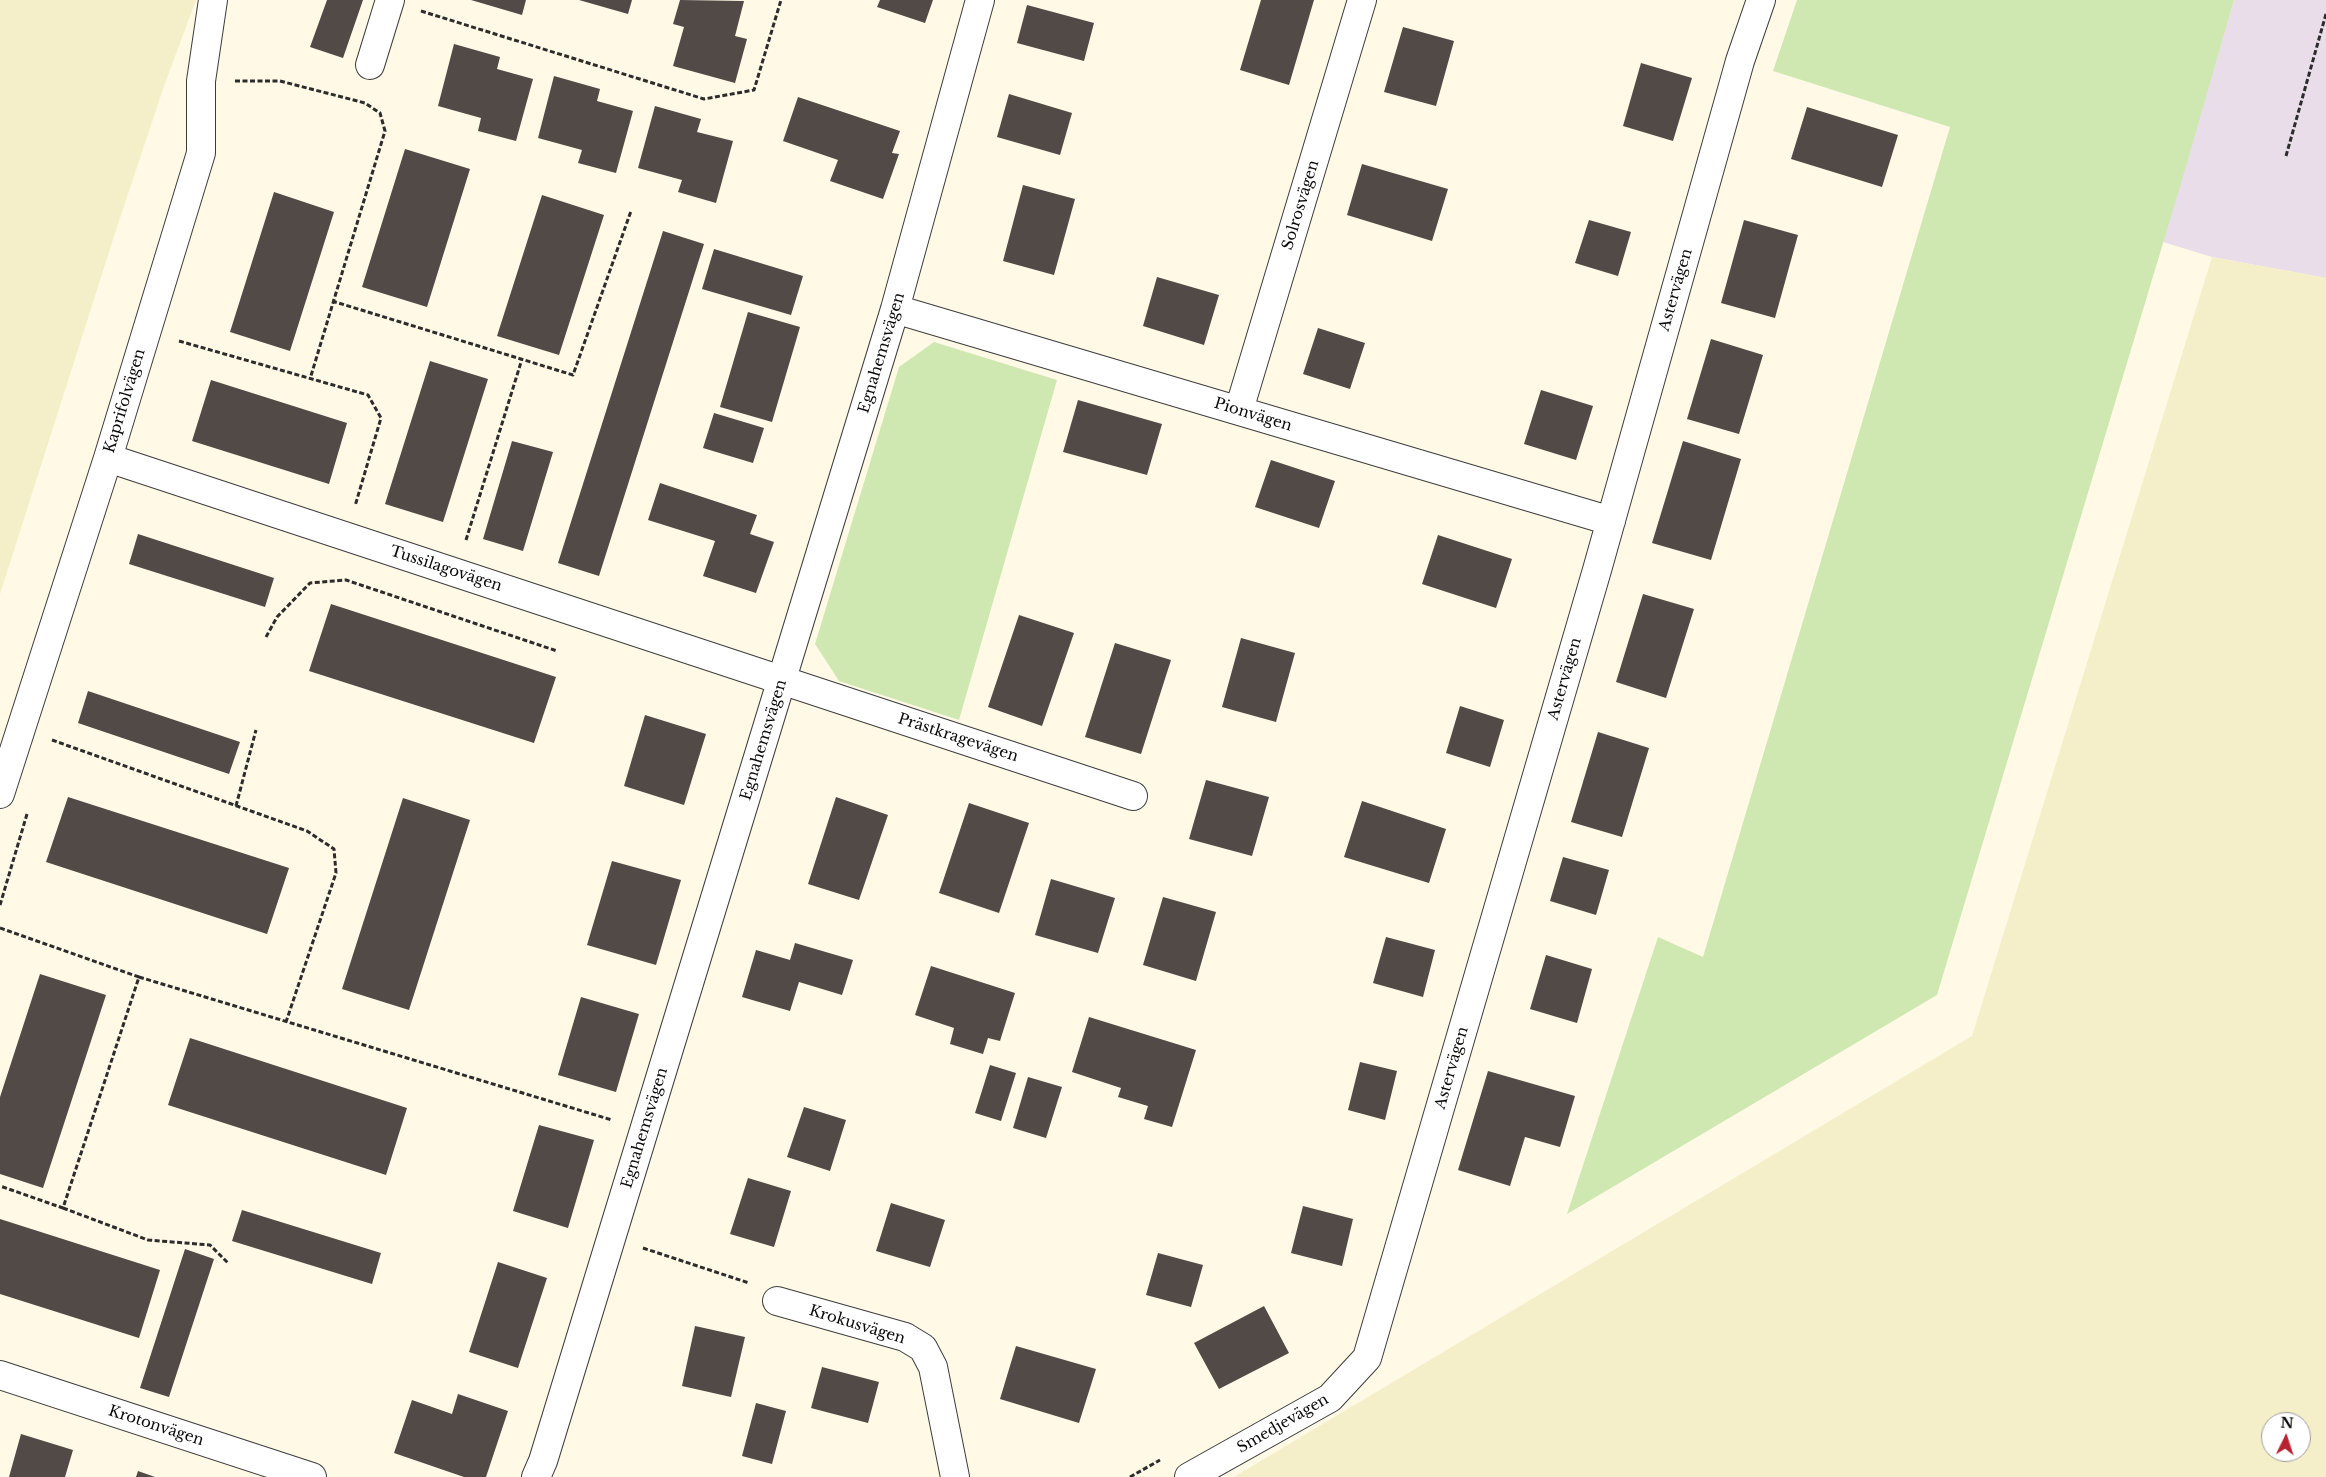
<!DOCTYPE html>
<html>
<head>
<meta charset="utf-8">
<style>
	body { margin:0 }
	#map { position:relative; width:2326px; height:1477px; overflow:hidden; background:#fff9e6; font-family:"Libre Baskerville",serif }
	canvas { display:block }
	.north { position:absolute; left:2261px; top:1412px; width:50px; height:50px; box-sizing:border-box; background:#fff; border:1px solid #9d9d9d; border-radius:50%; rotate:4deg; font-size:14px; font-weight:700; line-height:20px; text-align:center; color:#0a0a0a }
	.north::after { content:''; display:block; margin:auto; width:18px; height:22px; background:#b8232f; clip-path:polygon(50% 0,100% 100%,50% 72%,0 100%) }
</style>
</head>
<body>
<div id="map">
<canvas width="2326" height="1477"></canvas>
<div class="north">N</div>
</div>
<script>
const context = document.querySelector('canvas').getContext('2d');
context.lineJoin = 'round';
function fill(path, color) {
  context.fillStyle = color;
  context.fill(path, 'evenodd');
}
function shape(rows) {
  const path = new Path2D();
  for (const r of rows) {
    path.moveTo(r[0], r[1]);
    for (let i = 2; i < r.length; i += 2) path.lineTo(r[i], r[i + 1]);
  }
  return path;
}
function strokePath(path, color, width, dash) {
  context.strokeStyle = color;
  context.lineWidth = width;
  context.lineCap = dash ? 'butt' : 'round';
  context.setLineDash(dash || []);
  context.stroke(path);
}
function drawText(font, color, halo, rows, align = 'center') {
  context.font = font + ' "Libre Baskerville",serif';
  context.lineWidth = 5;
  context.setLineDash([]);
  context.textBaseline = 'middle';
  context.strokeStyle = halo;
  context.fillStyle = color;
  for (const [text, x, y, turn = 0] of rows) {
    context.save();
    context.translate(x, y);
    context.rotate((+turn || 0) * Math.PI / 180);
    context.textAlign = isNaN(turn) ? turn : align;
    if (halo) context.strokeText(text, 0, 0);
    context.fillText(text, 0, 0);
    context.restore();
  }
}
const industrial = shape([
	[2234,0,2326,0,2326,278,2212,257,2163,242]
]);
const farmland = shape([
	[0,0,196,0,164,86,117,227,0,594],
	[2212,257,2326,278,2326,1477,1234,1477,1972,1036],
	[2271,1422,2301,1422,2301,1452,2271,1452]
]);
const green = shape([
	[1797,0,2234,0,2182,180,1937,995,1567,1214,1658,937,1703,957,1950,127,1773,71],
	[934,342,1057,380,959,720,839,681,815,644,899,367]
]);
const building = shape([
	[327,0,363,0,343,58,310,47],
	[471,0,526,0,522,15],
	[579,0,632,0,628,14],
	[680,0,744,1,735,36,747,39,735,83,673,66,684,27,673,24],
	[880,0,933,0,925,23,877,7],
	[1261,0,1314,0,1289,85,1240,70],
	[1027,5,1094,23,1084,61,1017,43],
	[1403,27,1454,41,1436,106,1384,92],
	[454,44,500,57,497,69,533,79,516,141,478,131,481,118,438,106],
	[1641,63,1692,78,1673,141,1623,126],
	[554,76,600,89,597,101,633,111,616,173,578,163,582,150,538,138],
	[1009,94,1072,113,1060,155,997,137],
	[798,97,900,131,892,153,899,154,883,199,830,181,838,160,783,141],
	[655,106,701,119,697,132,733,141,716,203,678,192,682,180,638,168],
	[1807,107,1898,135,1882,187,1791,159],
	[405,149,470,169,427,307,362,287],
	[1362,164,1448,189,1432,241,1347,215],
	[1023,185,1075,199,1054,275,1003,261],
	[274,192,334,212,290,351,230,332],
	[542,195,604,215,559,355,497,336],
	[1589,220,1631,232,1618,276,1575,263],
	[1744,220,1798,235,1775,318,1721,303],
	[663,231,704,244,599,576,558,563],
	[714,249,803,276,791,315,702,289],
	[1157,277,1219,295,1204,345,1143,326],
	[748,312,800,327,772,422,720,407],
	[1318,328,1365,343,1350,389,1303,374],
	[1711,339,1763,355,1739,434,1687,419],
	[430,361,488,379,443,522,385,504],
	[211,380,347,423,329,484,192,441],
	[1541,390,1593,406,1576,460,1524,444],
	[1078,400,1162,424,1147,475,1063,452],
	[714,413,764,428,753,463,703,448],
	[512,441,553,452,523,551,483,539],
	[1683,441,1741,459,1711,560,1652,543],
	[1271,460,1335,481,1319,528,1255,507],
	[660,483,757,515,750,534,774,542,756,593,703,576,715,541,648,520],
	[138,534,274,578,265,607,129,564],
	[1438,535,1512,559,1496,608,1422,584],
	[1643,594,1694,609,1666,698,1616,682],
	[331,604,556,677,534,743,309,671],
	[1019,615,1074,633,1042,726,988,707],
	[1241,638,1295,653,1276,722,1222,707],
	[1115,643,1171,660,1141,754,1085,737],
	[88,691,240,742,229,774,78,723],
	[1460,706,1504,720,1490,767,1446,753],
	[645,715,706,734,684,805,624,786],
	[1598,732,1649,748,1622,837,1571,822],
	[1206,780,1269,797,1252,856,1189,839],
	[68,797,289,868,267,934,46,862],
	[836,797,888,815,859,900,808,884],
	[403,798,470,820,409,1010,342,989],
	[1362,801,1446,829,1429,883,1344,857],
	[969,803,1029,823,999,913,939,893],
	[1563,857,1609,870,1596,915,1550,901],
	[612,861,681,880,656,965,587,945],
	[1051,879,1115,898,1098,953,1035,935],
	[1163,897,1216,912,1196,981,1143,965],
	[1386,937,1435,950,1423,997,1373,983],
	[795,943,853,960,842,995,799,982,790,1011,742,997,756,950,790,960],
	[1546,955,1592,969,1577,1023,1530,1009],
	[931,966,1015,993,1000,1041,988,1038,983,1054,950,1044,954,1028,915,1015],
	[40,974,106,995,43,1188,0,1174,0,1097],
	[581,997,639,1014,616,1092,558,1075],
	[1089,1017,1196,1050,1172,1127,1144,1119,1148,1106,1118,1097,1121,1088,1072,1072],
	[190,1038,407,1108,386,1175,168,1105],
	[1360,1062,1397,1071,1385,1120,1348,1110],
	[990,1065,1016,1073,1001,1121,975,1113],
	[1488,1071,1575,1096,1560,1147,1525,1137,1510,1186,1458,1170],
	[1028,1077,1062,1087,1046,1138,1013,1128],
	[804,1107,846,1120,830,1171,787,1157],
	[539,1125,594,1140,568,1228,513,1211],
	[748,1178,791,1191,774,1247,730,1234],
	[891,1203,945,1220,930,1267,876,1251],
	[1303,1206,1353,1219,1342,1266,1291,1253],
	[242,1210,381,1253,372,1284,232,1241],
	[0,1219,160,1270,139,1338,0,1294],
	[185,1249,214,1259,169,1397,140,1388],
	[1158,1253,1203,1265,1191,1307,1146,1295],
	[498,1262,547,1278,518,1368,469,1352],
	[1264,1306,1289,1353,1219,1389,1194,1343],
	[695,1326,745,1337,731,1397,682,1386],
	[1016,1346,1096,1369,1079,1423,1000,1399],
	[822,1367,879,1382,868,1423,811,1408],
	[458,1394,508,1411,486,1477,464,1477,394,1453,412,1400,452,1414],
	[756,1403,786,1411,772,1464,742,1456],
	[21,1434,73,1450,65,1477,9,1477],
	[138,1471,155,1477,136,1477]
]);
const path = shape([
	[421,11,704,99,754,90,781,0],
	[235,81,280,81,365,103,380,113,385,131,310,379],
	[2286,156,2326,14],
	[332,301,573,375,631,211],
	[179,341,368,395,381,418,355,506],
	[466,540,522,359],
	[266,637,277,617,310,583,346,580,557,651],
	[52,740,307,831,334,849,336,873,286,1022],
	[236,806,256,730],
	[0,905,27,814],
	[0,928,139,977,63,1208,0,1186],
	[139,977,612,1120],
	[63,1208,148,1240,210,1245,229,1264],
	[643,1248,749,1283],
	[1130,1477,1160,1460]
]);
const minor = shape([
	[370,65,390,0],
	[895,309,1611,521],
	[1239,410,1362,0],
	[108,458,1133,796],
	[0,794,108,458,201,153,201,81,213,0],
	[777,1301,905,1337,923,1348,933,1367,955,1477],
	[0,1375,312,1477],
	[536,1477,543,1461,895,309,980,0],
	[1189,1477,1330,1398,1367,1358,1597,570,1740,61,1761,0]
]);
const streetNames = [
	["Solrosvägen",1301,205,-73],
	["Astervägen",1676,290,-74],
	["Egnahemsvägen",882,353,-73],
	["Kaprifolvägen",125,401,-73],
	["Pionvägen",1253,415,17],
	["Tussilagovägen",446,569,18],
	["Astervägen",1565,679,-74],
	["Prästkragevägen",958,738,18],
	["Egnahemsvägen",764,740,-73],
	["Astervägen",1452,1068,-74],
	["Egnahemsvägen",645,1128,-73],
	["Krokusvägen",857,1325,17],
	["Smedjevägen",1283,1424,-30],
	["Krotonvägen",156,1426,18]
];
fill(industrial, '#e8dde9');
fill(farmland, '#f4efc8');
fill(green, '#cfe8b2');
fill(building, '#524a46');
strokePath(minor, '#3d3d3d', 30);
strokePath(path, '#2c2c2c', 3, [5, 2.5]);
strokePath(minor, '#fff', 28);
drawText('15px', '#0a0a0a', '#fff', streetNames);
</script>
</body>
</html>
